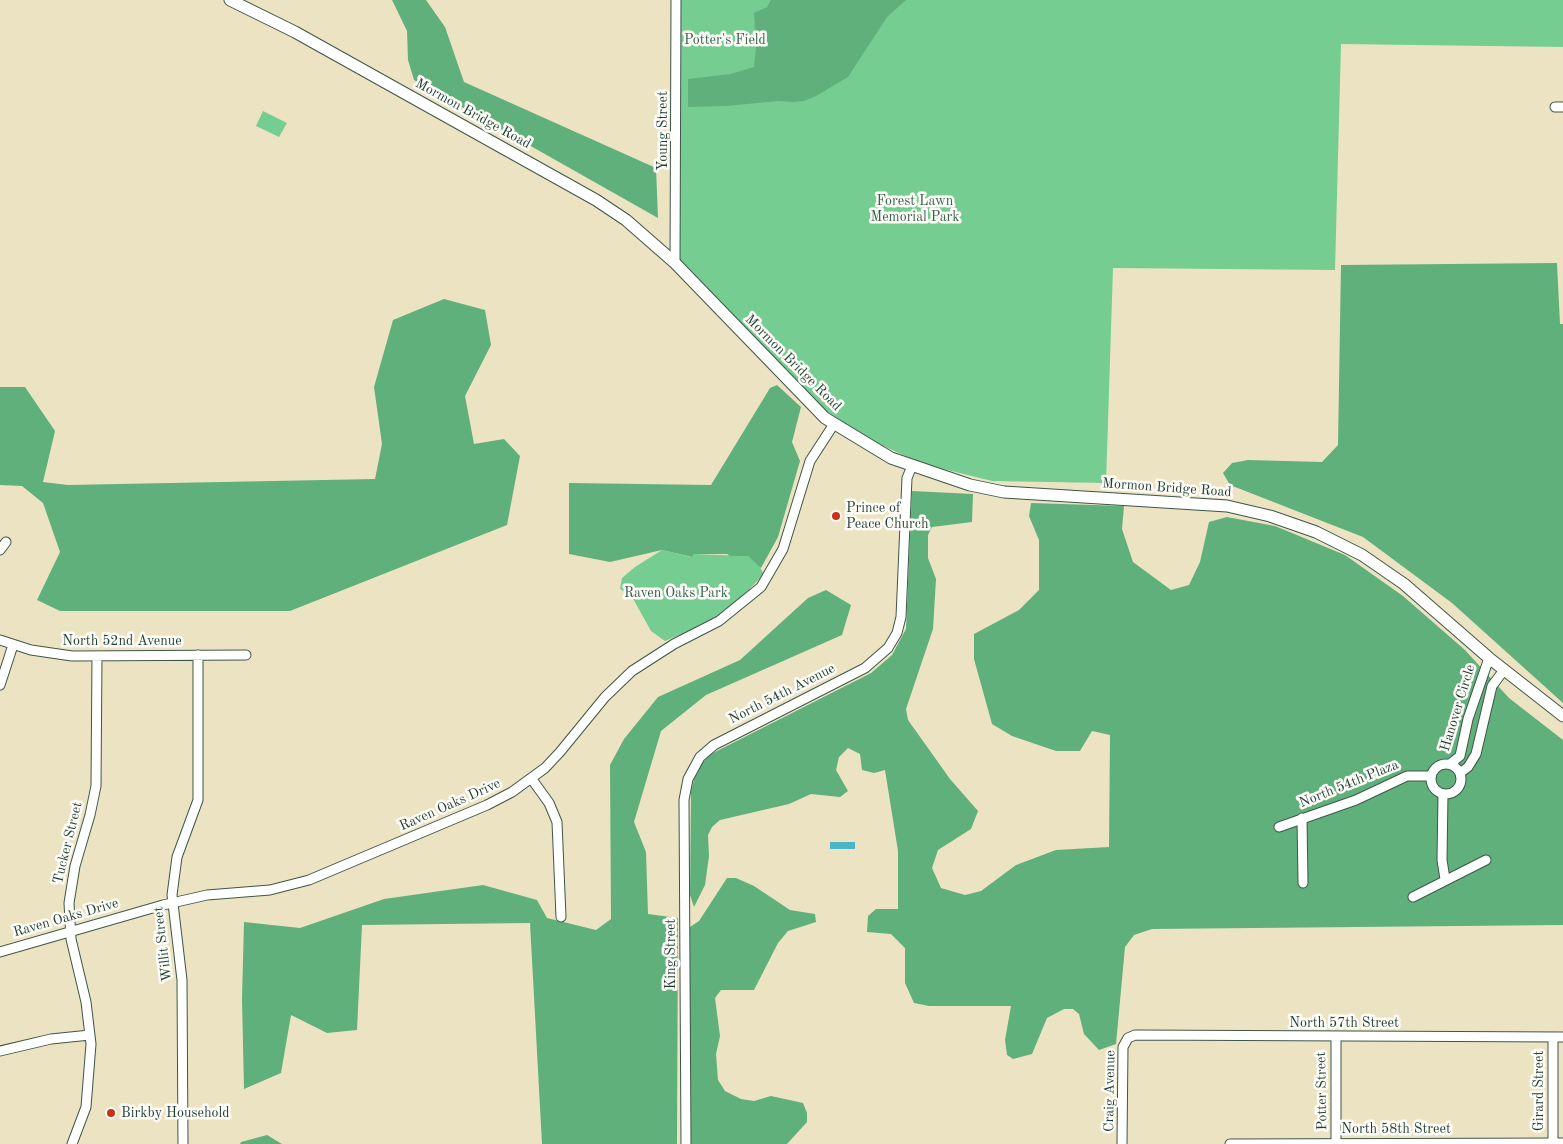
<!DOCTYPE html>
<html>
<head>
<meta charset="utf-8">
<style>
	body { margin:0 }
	canvas { display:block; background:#ece3c2 }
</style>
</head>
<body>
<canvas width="1563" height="1144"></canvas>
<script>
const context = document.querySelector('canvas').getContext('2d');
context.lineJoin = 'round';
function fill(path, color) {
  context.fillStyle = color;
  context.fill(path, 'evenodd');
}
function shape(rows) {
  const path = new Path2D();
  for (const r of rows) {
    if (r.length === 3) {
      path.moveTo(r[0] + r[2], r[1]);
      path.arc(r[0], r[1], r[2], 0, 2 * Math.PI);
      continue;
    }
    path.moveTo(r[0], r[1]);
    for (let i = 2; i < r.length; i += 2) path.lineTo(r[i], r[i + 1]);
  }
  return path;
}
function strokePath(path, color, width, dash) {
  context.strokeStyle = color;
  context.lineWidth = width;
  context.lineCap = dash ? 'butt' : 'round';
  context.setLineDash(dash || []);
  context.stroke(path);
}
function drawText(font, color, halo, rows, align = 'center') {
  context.font = font + ' "Old Standard TT",serif';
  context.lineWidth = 5;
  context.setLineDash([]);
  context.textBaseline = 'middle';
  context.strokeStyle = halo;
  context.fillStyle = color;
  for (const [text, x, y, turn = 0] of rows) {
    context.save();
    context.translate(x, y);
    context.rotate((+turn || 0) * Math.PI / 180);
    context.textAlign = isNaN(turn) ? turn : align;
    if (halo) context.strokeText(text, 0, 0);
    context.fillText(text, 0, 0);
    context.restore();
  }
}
const green = shape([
	[680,0,1563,0,1563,47,1341,44,1335,270,1113,268,1106,483,992,481,923,464,870,440,815,403,679,259],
	[263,111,287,123,279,137,256,126],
	[662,550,691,557,694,554,748,556,758,564,764,574,731,608,711,622,665,641,651,631,631,595,620,589,622,578,635,567]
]);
const forest = shape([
	[392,0,426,0,445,27,464,82,656,168,658,218,414,80,408,60,407,31],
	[771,0,906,0,887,17,848,77,816,96,804,101,793,102,778,101,727,106,688,107,688,79,730,74,754,67,756,47,754,13,767,7],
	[1557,263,1560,324,1563,324,1563,703,1452,603,1363,537,1230,485,1223,473,1232,463,1248,460,1322,462,1338,445,1341,265],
	[444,299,485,310,491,345,465,396,474,444,504,439,520,456,507,525,290,611,60,611,37,600,60,552,43,503,22,486,0,485,0,387,25,387,55,431,43,482,68,485,375,479,382,444,374,387,393,320],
	[777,385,801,407,792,442,800,461,778,537,761,568,748,556,730,556,727,554,694,554,692,557,662,550,610,562,569,554,569,483,711,485,770,388],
	[912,491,973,494,972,522,932,527,928,535,928,558,936,579,933,629,906,709,908,720,950,779,978,811,971,829,938,850,932,868,941,888,965,895,981,891,1016,865,1056,850,1109,847,1110,735,1092,731,1080,751,1056,751,1012,736,992,724,974,659,974,634,1019,610,1039,590,1039,540,1029,516,1031,503,1124,506,1122,529,1133,562,1171,590,1189,585,1200,562,1209,522,1227,517,1275,526,1345,555,1403,596,1465,650,1509,698,1563,740,1563,925,1152,929,1134,935,1125,947,1116,1044,1099,1050,1084,1034,1079,1014,1073,1009,1064,1009,1047,1018,1032,1054,1013,1059,1007,1055,1005,1040,1011,1006,929,1006,914,1003,905,983,905,948,891,934,867,932,868,916,876,909,898,909,898,851,885,770,874,773,862,770,860,754,848,748,839,757,836,770,848,791,840,797,811,794,789,804,720,820,712,827,708,835,709,856,705,885,694,907,690,895,691,791,697,768,711,754,871,673,892,655,906,629],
	[826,590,851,605,842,635,706,695,661,731,634,822,646,852,648,914,678,918,677,1144,542,1144,530,923,362,925,357,1030,327,1033,291,1015,281,1073,244,1089,242,999,244,922,300,928,384,899,483,885,537,900,547,918,596,930,611,919,610,765,624,739,658,697,740,660,808,598],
	[727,878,736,878,754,886,790,910,815,914,816,922,788,931,778,943,754,990,721,990,715,998,720,1036,716,1054,718,1080,725,1091,741,1099,754,1101,771,1096,803,1103,807,1113,807,1122,787,1144,690,1144,690,927,699,921],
	[267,1135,282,1144,240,1144,241,1142]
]);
const water = shape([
	[830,842,855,842,855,849,830,849]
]);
const minor = shape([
	[1555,107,1563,107],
	[675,263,676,0],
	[0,550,6,542],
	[0,640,31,650,72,656,246,655],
	[0,685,13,645],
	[1446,779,15],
	[1450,764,1460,756,1468,719,1489,658],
	[1460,773,1468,767,1476,754,1492,686,1504,670],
	[531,778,549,803,557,822,561,917],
	[1443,794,1442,860,1445,879],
	[1302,818,1303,883],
	[1279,827,1356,800,1407,776,1431,776],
	[1413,897,1486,860],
	[0,952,163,905,207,895,270,890,309,880,487,805,512,792,545,768,560,752,605,697,632,671,674,644,719,621,761,587,783,549,810,461,834,424],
	[1336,1037,1336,1144],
	[0,1051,51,1039,90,1035],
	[72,1144,86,1107,91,1044,86,1002,71,939,69,903,75,866,90,815,96,786,97,656],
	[183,1144,182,980,172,895,177,857,198,800,198,655],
	[686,1144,684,800,688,779,700,757,714,745,865,668,888,648,897,633,901,617,907,478,912,466],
	[1122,1144,1123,1047,1128,1038,1135,1035,1563,1037],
	[1230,1144,1563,1143],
	[1553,1144,1553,1038]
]);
const major = shape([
	[230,0,295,32,596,200,626,220,674,262,825,418,891,458,970,485,1004,492,1227,506,1270,516,1316,532,1362,555,1404,584,1489,658,1563,716]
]);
const markers = [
	[836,516,5,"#c8321e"],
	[111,1113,5,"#c8321e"]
];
const parkNames = [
	["Potter's Field",725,40],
	["Forest Lawn",915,201],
	["Memorial Park",915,217],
	["Raven Oaks Park",676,593]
];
const streetNames = [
	["Mormon Bridge Road",473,114,29],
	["Young Street",663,131,-90],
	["Mormon Bridge Road",793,363,45],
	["Mormon Bridge Road",1167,488,4],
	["North 52nd Avenue",122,641],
	["North 54th Avenue",782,694,-27],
	["Hanover Circle",1458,708,-73],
	["North 54th Plaza",1349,784,-22],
	["Raven Oaks Drive",450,805,-24],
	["Tucker Street",68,843,-76],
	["Raven Oaks Drive",66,918,-16],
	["Willit Street",163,944,-97],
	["King Street",671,954,-90],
	["North 57th Street",1344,1023],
	["Craig Avenue",1110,1091,-89],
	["Potter Street",1322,1091,-91],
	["Girard Street",1539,1091,-90],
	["North 58th Street",1396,1129]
];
const poiNames = [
	["Prince of",846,508],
	["Peace Church",846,524],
	["Birkby Household",121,1113]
];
fill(green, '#75cd92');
fill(forest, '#60b07c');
fill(water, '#4ab5c7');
strokePath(minor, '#3e5649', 11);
strokePath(major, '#3e5649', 13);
strokePath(minor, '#fff', 9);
strokePath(major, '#fff', 11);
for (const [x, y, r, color] of markers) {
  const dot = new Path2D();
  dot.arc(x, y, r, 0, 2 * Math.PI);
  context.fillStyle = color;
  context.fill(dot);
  strokePath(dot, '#fdfcf7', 2);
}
drawText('14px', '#34614c', '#fdfcf7', parkNames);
drawText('14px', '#1f3d34', '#fdfcf7', streetNames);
drawText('14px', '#1f3d34', '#fdfcf7', poiNames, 'left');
</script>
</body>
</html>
